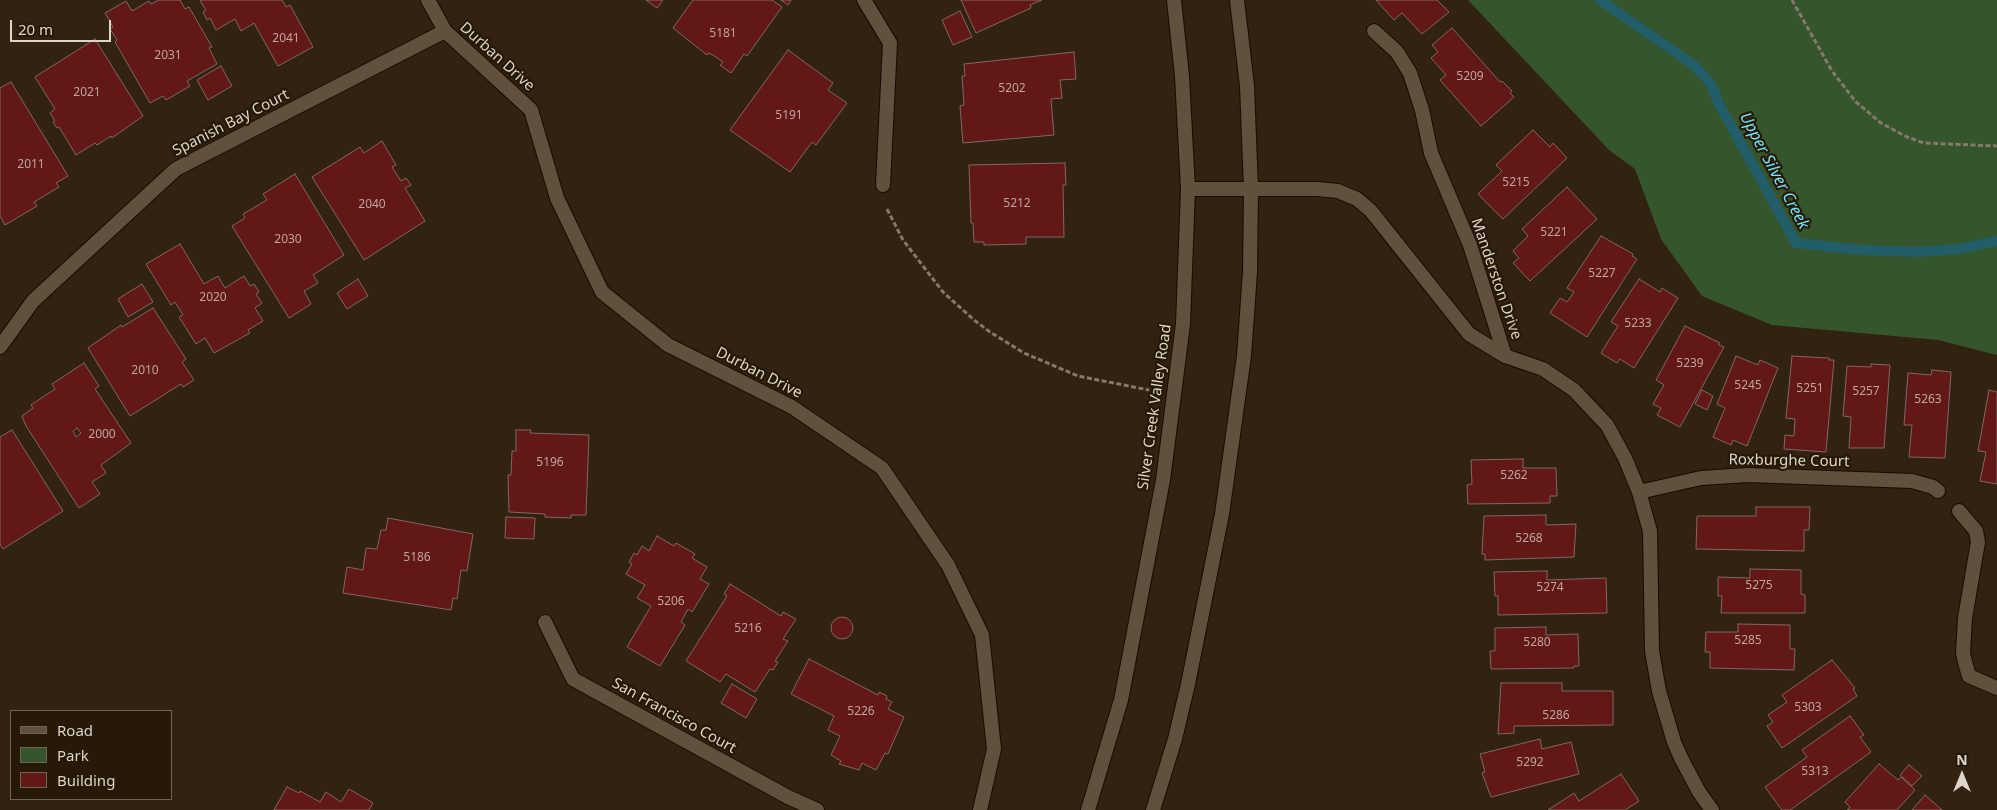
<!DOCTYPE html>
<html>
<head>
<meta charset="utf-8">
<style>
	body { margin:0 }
	#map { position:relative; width:1997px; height:810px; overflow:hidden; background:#312212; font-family:"Noto Sans",sans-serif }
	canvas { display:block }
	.legend { position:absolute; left:10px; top:710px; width:162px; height:90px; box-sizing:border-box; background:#261908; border:1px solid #6f6456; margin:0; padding:6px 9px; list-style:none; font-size:15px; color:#ddd4ca }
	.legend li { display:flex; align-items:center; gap:10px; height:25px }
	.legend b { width:25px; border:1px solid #6f6456 }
	.north { position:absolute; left:1937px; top:750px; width:50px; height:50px; -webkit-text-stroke:4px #261908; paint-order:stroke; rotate:0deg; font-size:14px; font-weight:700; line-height:20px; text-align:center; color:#ddd4ca }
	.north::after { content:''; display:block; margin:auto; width:18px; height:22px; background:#ddd4ca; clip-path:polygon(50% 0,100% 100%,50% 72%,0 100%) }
	.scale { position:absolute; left:10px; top:20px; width:101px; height:22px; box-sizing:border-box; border:2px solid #ddd4ca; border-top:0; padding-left:6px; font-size:15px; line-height:18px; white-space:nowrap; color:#ddd4ca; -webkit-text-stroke:4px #261908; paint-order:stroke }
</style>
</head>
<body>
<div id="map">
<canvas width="1997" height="810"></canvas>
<ul class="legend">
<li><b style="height:6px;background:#60503e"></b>Road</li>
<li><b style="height:14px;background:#35562c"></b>Park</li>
<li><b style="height:14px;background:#611817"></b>Building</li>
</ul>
<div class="north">N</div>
<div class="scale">20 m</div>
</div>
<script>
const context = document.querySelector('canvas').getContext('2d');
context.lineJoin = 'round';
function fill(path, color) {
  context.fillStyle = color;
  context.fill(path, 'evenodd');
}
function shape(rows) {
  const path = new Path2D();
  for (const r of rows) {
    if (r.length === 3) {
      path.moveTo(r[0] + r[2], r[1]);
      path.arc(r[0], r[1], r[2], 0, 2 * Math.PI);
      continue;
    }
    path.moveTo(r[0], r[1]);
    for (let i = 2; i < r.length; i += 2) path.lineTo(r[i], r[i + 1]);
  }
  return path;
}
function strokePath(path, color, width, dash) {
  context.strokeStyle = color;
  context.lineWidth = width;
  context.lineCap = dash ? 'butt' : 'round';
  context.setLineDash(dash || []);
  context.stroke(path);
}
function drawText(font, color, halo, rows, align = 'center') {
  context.font = font + ' "Noto Sans",sans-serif';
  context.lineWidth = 4.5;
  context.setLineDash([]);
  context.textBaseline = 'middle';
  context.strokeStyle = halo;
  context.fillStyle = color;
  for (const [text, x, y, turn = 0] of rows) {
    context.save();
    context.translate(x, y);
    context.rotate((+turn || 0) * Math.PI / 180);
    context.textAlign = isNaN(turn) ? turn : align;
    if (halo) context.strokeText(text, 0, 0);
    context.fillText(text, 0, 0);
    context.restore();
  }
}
const green = shape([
	[1468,0,1997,0,1997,355,1938,340,1772,325,1702,296,1661,239,1635,169,1609,150]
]);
const stream = shape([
	[1600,0,1695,66,1711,84,1719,104,1796,243,1863,250,1919,252,1959,249,1997,241]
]);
const building = shape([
	[159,0,180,0,185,9,189,7,212,47,209,48,217,64,187,81,190,86,166,100,163,96,150,103,115,42,117,40,110,29,113,27,105,13,126,1,132,11,149,1,151,4,159,0],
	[202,0,282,0,286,7,290,5,313,47,278,66,254,23,241,31,235,19,216,30,210,18,207,20,203,12,206,10,200,1,202,0],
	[646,0,663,0,657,8,646,0],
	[693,0,772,0,782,7,747,56,744,54,731,73,720,65,723,62,713,55,708,53,707,55,673,28,693,0],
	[781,0,791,0,788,5,781,0],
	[961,0,1042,0,1030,5,1031,8,976,33,961,0],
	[1376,0,1437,0,1449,12,1422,34,1402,13,1394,20,1376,0],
	[960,11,972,37,953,45,942,20,960,11],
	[1452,28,1500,82,1502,81,1512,91,1510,93,1514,97,1481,126,1440,80,1446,75,1431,58,1438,52,1432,45,1452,28],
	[95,39,143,116,112,138,111,136,97,145,95,143,76,155,59,127,57,128,53,122,55,121,50,113,55,109,35,77,95,39],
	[788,50,833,83,828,90,847,103,816,145,812,142,790,172,730,130,788,50],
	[1074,52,1076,79,1060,80,1062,98,1051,99,1054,135,963,143,960,106,964,105,962,76,965,76,964,64,1074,52],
	[221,66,232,86,208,100,197,80,221,66],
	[11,82,68,176,56,183,59,187,34,202,37,206,5,225,0,216,0,88,11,82],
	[1533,130,1550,147,1553,143,1567,158,1503,219,1478,194,1502,171,1496,165,1533,130],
	[382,141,396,165,392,167,401,181,406,178,411,185,405,188,425,221,364,260,312,177,360,147,364,153,382,141],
	[1065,163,1066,185,1063,185,1064,237,1026,237,1026,244,984,245,984,242,974,242,973,223,971,223,969,165,1065,163],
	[295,174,344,255,313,275,318,283,304,291,311,304,289,318,232,226,245,218,243,214,267,200,263,194,295,174],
	[1567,187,1597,219,1530,281,1513,263,1519,258,1513,251,1528,236,1522,229,1567,187],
	[1601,236,1633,254,1632,256,1637,259,1587,337,1550,313,1560,298,1567,302,1574,292,1567,288,1601,236],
	[180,244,204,284,218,276,225,288,244,276,250,286,254,284,259,292,256,294,262,303,255,308,263,321,248,330,250,333,214,353,205,338,196,344,179,317,183,315,175,302,171,305,146,264,180,244],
	[358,279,368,296,347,309,337,293,358,279],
	[1639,279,1660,292,1662,288,1678,298,1634,368,1620,359,1617,363,1601,353,1618,326,1611,322,1639,279],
	[142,284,153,302,128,317,118,299,142,284],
	[153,308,186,359,182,362,194,380,183,387,181,384,130,416,88,348,121,325,122,327,153,308],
	[1685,326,1720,343,1719,345,1724,347,1680,427,1657,415,1661,408,1653,404,1664,385,1656,380,1685,326],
	[1736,356,1758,365,1760,360,1778,368,1747,446,1733,440,1731,445,1713,437,1725,408,1717,404,1736,356],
	[1792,356,1829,358,1829,360,1834,360,1826,452,1784,449,1785,435,1794,436,1795,419,1786,418,1792,356],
	[84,363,99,386,95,389,131,443,101,465,106,473,92,482,100,494,79,508,26,426,22,416,33,408,31,405,55,389,52,384,84,363],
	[77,428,81,433,76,437,73,431,77,428],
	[1871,364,1890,365,1884,448,1849,448,1851,417,1843,416,1847,366,1871,367,1871,364],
	[1932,370,1951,372,1945,458,1909,457,1912,425,1904,425,1908,373,1931,375,1932,370],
	[1702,390,1713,396,1707,410,1695,404,1702,390],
	[1989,390,1997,392,1997,484,1980,481,1986,452,1978,451,1989,390],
	[12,430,63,511,3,549,0,544,0,437,12,430],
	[516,430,531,430,530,433,589,435,586,515,571,515,571,518,545,517,545,514,509,512,508,475,511,475,512,451,516,451,516,430],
	[1523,459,1523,468,1556,468,1557,496,1550,496,1550,503,1468,504,1467,485,1472,484,1471,460,1523,459],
	[1756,507,1810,507,1809,530,1804,530,1804,551,1696,549,1697,516,1756,516,1756,507],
	[1546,515,1546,525,1576,524,1574,557,1485,560,1485,554,1482,554,1484,516,1546,515],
	[506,517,535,518,534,539,505,538,506,517],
	[388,518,473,534,467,571,461,570,457,599,453,598,451,610,343,593,347,567,363,570,366,548,377,549,381,530,386,530,388,518],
	[657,536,674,546,676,543,695,554,692,558,707,567,700,579,709,584,692,612,688,609,681,622,685,625,660,666,627,647,651,606,637,598,645,585,626,574,632,564,629,562,634,553,637,555,642,546,649,551,657,536],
	[1750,569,1801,570,1801,594,1805,595,1805,613,1721,613,1722,596,1718,596,1718,577,1750,578,1750,569],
	[1547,571,1547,580,1606,578,1607,613,1498,615,1498,596,1495,596,1494,572,1547,571],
	[730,584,781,616,783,612,796,619,783,639,788,641,775,661,778,662,773,670,770,669,755,692,726,674,720,682,686,661,727,596,724,594,730,584],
	[842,628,11],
	[1738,624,1790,625,1790,649,1795,649,1794,670,1710,668,1710,652,1705,652,1706,632,1738,632,1738,624],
	[1546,627,1546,635,1578,634,1579,666,1574,666,1574,668,1491,669,1490,651,1495,651,1495,628,1546,627],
	[809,659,878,695,879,692,887,696,886,699,892,702,888,709,904,717,888,754,885,753,876,770,862,763,859,770,839,764,841,761,831,755,840,736,828,730,834,716,791,694,809,659],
	[1832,660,1855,688,1853,689,1857,696,1782,748,1767,726,1773,722,1768,715,1787,702,1782,695,1832,660],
	[1501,683,1562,683,1562,691,1613,691,1613,725,1514,726,1514,733,1498,734,1501,683],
	[732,684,757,699,746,718,721,703,732,684],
	[1850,716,1864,735,1860,737,1871,752,1790,810,1782,810,1765,787,1807,757,1802,750,1850,716],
	[1540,739,1542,749,1571,742,1579,774,1491,797,1482,773,1485,772,1480,754,1540,739],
	[1879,764,1898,780,1901,777,1915,790,1897,810,1847,810,1850,807,1845,802,1879,764],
	[1909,765,1922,776,1912,786,1900,775,1909,765],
	[1621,774,1639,801,1625,810,1548,810,1574,793,1579,801,1621,774],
	[287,787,299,793,300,791,320,802,326,792,341,802,349,789,373,803,369,810,274,810,287,787],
	[1925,795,1942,810,1912,810,1925,795]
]);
const path = shape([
	[1792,0,1832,71,1856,102,1881,123,1907,137,1924,143,1997,146],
	[887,209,903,240,943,292,974,320,990,332,1024,353,1078,376,1149,390]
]);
const service = shape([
	[1374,31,1397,52,1410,73,1422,110,1431,153,1470,245,1505,356],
	[1251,189,1317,189,1338,191,1357,199,1371,211,1469,334,1505,356]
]);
const minor = shape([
	[428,0,445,31,531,110,557,198,602,292,668,345,792,407,882,468,948,565,982,635,994,749,980,810],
	[864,0,890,43,883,185],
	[0,347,33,301,176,169,445,31],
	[1505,356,1543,369,1574,390,1607,425,1625,458,1639,492,1650,531,1652,651,1659,691,1674,742,1681,758,1699,792,1712,810],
	[1639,492,1701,478,1748,475,1912,481,1933,487,1938,491],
	[1959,511,1976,531,1978,542,1965,618,1963,653,1965,662,1969,676,1997,688],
	[545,622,573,679,788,797,817,810]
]);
const secondary = shape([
	[1188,189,1251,189],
	[1088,810,1121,700,1163,480,1183,324,1188,189,1182,76,1174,0],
	[1153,810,1175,739,1188,684,1222,514,1244,356,1250,272,1251,189,1247,86,1237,0]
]);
const numberNames = [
	["5181",723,34],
	["2041",286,39],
	["2031",168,56],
	["5209",1470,77],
	["5202",1012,89],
	["2021",87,93],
	["5191",789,116],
	["2011",31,165],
	["5215",1516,183],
	["5212",1017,204],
	["2040",372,205],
	["5221",1554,233],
	["2030",288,240],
	["5227",1602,274],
	["2020",213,298],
	["5233",1638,324],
	["5239",1690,364],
	["2010",145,371],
	["5245",1748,386],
	["5251",1810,389],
	["5257",1866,392],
	["5263",1928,400],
	["2000",102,435],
	["5196",550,463],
	["5262",1514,476],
	["5268",1529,539],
	["5186",417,558],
	["5275",1759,586],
	["5274",1550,588],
	["5206",671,602],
	["5216",748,629],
	["5285",1748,641],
	["5280",1537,643],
	["5303",1808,708],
	["5226",861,712],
	["5286",1556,716],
	["5292",1530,763],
	["5313",1815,772]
];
const streetNames = [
	["Durban Drive",497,57,42],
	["Spanish Bay Court",231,123,-27],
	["Manderston Drive",1496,279,71],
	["Durban Drive",759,373,27],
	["Silver Creek Valley Road",1155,407,-82],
	["Roxburghe Court",1789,461,1],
	["San Francisco Court",674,716,29]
];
const waterNames = [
	["Upper Silver Creek",1774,171,62]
];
fill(green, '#35562c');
strokePath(stream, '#225d6a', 10);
fill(building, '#611817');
strokePath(building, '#826764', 1);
strokePath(service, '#180b00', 16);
strokePath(minor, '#180b00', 16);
strokePath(secondary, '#180b00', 16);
strokePath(path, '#85796c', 3, [5, 2.5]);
strokePath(service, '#60503e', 14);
strokePath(minor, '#60503e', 14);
strokePath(secondary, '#60503e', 14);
drawText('12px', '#bea59d', null, numberNames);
drawText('15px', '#ddd4ca', '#261908', streetNames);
drawText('italic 16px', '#71e3fb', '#261908', waterNames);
</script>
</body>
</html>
